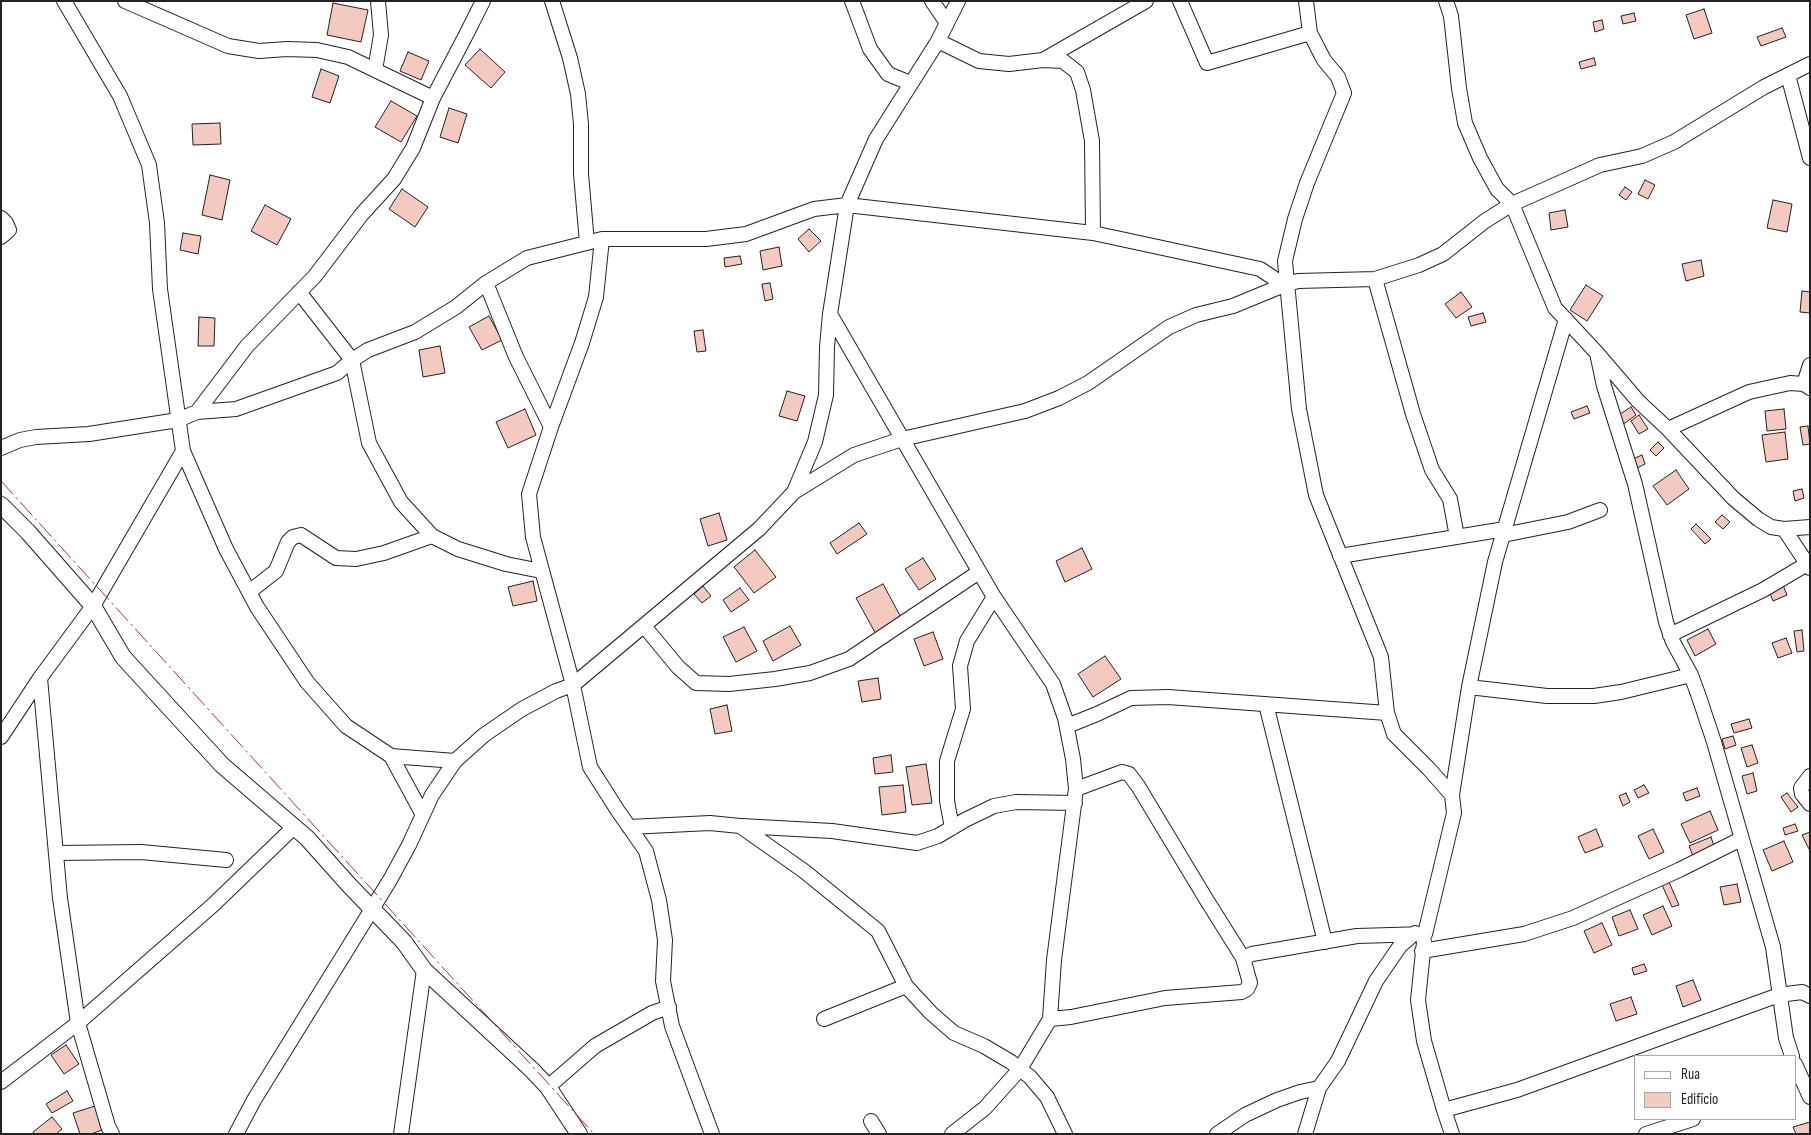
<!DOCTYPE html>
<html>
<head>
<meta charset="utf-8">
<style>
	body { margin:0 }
	#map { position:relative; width:1811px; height:1135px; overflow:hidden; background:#fff; font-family:"Sofia Sans Condensed",sans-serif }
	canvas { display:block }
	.frame { position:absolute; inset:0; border:2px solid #222; pointer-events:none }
	.legend { position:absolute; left:1634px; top:1055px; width:162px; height:65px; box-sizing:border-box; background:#fff; border:1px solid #a7a7a7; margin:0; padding:6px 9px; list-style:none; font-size:15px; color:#222 }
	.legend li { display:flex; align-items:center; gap:10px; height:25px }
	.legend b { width:25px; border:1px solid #a7a7a7 }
</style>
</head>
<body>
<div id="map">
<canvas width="1811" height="1135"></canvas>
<div class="frame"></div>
<ul class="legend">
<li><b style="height:6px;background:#fff"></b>Rua</li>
<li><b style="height:14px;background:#f3c9c0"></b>Edifício</li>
</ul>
</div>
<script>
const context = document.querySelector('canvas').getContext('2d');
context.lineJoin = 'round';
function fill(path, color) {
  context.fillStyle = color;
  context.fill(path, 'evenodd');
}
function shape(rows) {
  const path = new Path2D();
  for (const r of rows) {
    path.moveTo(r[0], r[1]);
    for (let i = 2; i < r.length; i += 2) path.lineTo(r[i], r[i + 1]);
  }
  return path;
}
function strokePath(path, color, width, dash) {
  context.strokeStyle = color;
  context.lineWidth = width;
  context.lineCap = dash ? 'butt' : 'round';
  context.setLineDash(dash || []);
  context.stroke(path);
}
const building = shape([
	[333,3,368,10,361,42,327,35,333,3],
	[1704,9,1712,33,1694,39,1686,15,1704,9],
	[1634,13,1636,21,1623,24,1621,16,1634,13],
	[1602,20,1604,29,1595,32,1593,22,1602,20],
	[1782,28,1786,37,1761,46,1757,37,1782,28],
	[480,49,505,72,491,88,465,65,480,49],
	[408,52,429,61,421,80,400,71,408,52],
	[1594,58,1596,65,1581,69,1579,62,1594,58],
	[321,69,339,76,330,103,312,97,321,69],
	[391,101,417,116,401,142,375,127,391,101],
	[449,108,467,114,458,143,440,137,449,108],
	[220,123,221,144,193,145,192,124,220,123],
	[210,175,230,180,222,220,202,215,210,175],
	[1645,180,1655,185,1648,199,1638,194,1645,180],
	[1625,187,1632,192,1626,200,1619,195,1625,187],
	[402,189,428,207,415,227,389,209,402,189],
	[1773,200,1792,204,1787,232,1767,228,1773,200],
	[265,205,291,219,277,245,251,231,265,205],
	[1565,210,1568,227,1551,230,1549,213,1565,210],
	[809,229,821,241,809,252,798,239,809,229],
	[183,233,201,236,198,254,180,250,183,233],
	[779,247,782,266,763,270,760,251,779,247],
	[740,256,742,264,725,267,724,258,740,256],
	[1701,260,1704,276,1686,281,1682,264,1701,260],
	[770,283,773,299,765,301,762,284,770,283],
	[1586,285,1603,296,1587,321,1570,310,1586,285],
	[1802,291,1810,292,1810,313,1800,312,1802,291],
	[1461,292,1472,307,1456,318,1445,304,1461,292],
	[1483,313,1486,322,1471,326,1468,317,1483,313],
	[489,316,502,340,482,350,469,327,489,316],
	[199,317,215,318,214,346,198,346,199,317],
	[703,330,706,351,697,352,694,331,703,330],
	[440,346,445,373,423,377,419,350,440,346],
	[787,391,805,396,797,421,779,416,787,391],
	[1587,406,1590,413,1574,419,1571,412,1587,406],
	[1631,407,1636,415,1622,425,1617,416,1631,407],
	[525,409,536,435,508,448,496,422,525,409],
	[1784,409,1786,429,1767,431,1765,411,1784,409],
	[1639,415,1648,429,1639,434,1631,421,1639,415],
	[1808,426,1810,444,1803,445,1800,427,1808,426],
	[1785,432,1788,459,1766,462,1762,435,1785,432],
	[1658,442,1664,448,1656,456,1650,450,1658,442],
	[1642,455,1645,464,1637,468,1633,459,1642,455],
	[1676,470,1689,489,1667,505,1653,486,1676,470],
	[1802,489,1804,498,1795,501,1793,491,1802,489],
	[719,513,727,540,708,546,700,519,719,513],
	[1722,515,1730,522,1723,529,1715,522,1722,515],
	[859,523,867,534,837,554,830,543,859,523],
	[1696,524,1711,539,1705,544,1691,529,1696,524],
	[1082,548,1092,569,1065,582,1056,561,1082,548],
	[755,550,776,577,754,593,734,567,755,550],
	[923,558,936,579,919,590,905,569,923,558],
	[533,581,537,601,513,606,508,587,533,581],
	[883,584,903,621,877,636,856,598,883,584],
	[1783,585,1787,595,1773,601,1769,591,1783,585],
	[703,586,711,596,702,603,694,594,703,586],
	[740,588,749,600,731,612,723,600,740,588],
	[790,626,801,645,773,661,763,641,790,626],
	[744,627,757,651,736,662,723,637,744,627],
	[1708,629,1716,644,1695,656,1687,640,1708,629],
	[1802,630,1804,651,1797,652,1794,631,1802,630],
	[933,632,943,659,924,666,914,639,933,632],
	[1786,638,1792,653,1778,658,1772,643,1786,638],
	[1105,656,1121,679,1093,697,1078,674,1105,656],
	[878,678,881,699,862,702,858,681,878,678],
	[727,705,732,731,715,734,710,709,727,705],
	[1749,719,1752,728,1734,733,1731,724,1749,719],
	[1733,736,1736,745,1725,749,1722,739,1733,736],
	[1752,745,1758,763,1747,767,1741,748,1752,745],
	[891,755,893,772,875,774,873,758,891,755],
	[926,764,932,803,912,805,906,767,926,764],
	[1753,773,1757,791,1747,794,1742,776,1753,773],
	[903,785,906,812,882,815,879,787,903,785],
	[1644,785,1649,793,1638,798,1634,790,1644,785],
	[1697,788,1700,796,1686,801,1683,793,1697,788],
	[1626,793,1630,802,1623,806,1619,796,1626,793],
	[1787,793,1798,807,1791,812,1781,797,1787,793],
	[1710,811,1718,830,1690,843,1681,824,1710,811],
	[1795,824,1798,831,1785,835,1783,828,1795,824],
	[1596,829,1603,846,1585,853,1578,837,1596,829],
	[1653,829,1664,852,1649,859,1638,836,1653,829],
	[1810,832,1810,851,1802,835,1810,832],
	[1711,837,1714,846,1693,856,1689,846,1711,837],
	[1784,841,1793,862,1772,871,1763,850,1784,841],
	[1669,882,1679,905,1672,907,1662,885,1669,882],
	[1737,884,1741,902,1724,905,1720,887,1737,884],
	[1663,906,1672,926,1652,935,1643,915,1663,906],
	[1630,910,1638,929,1619,936,1612,917,1630,910],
	[1602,923,1612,945,1594,953,1584,931,1602,923],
	[1644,964,1647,971,1634,975,1632,968,1644,964],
	[1693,980,1701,1000,1683,1007,1676,986,1693,980],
	[1631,997,1637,1014,1616,1021,1610,1004,1631,997],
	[66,1045,79,1064,64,1074,51,1055,66,1045],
	[67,1091,73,1101,52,1113,46,1104,67,1091],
	[95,1106,102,1130,91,1134,80,1134,73,1113,95,1106],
	[52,1117,62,1129,56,1134,34,1134,33,1132,52,1117],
	[1810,1122,1810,1134,1796,1134,1793,1127,1810,1122]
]);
const minor = shape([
	[64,1,120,96,149,165,157,223,160,289,183,451,226,549,249,592,257,607,307,682,346,726,391,756,423,815],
	[125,1,228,46,259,51,287,49,317,50,348,57,433,98],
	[552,1,570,58,578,94,581,124,581,174,587,243],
	[852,1,870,49,888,74,910,83],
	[932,1,947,23],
	[1180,1,1207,63,1310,33],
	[1446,1,1451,16,1459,88,1465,123,1480,158,1497,189,1512,204,1555,308,1597,353,1638,401,1668,429,1733,498,1758,519,1771,527,1784,529,1810,527],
	[938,41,979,61,1009,64,1043,60,1063,61,1077,72,1083,90,1092,141,1093,233],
	[1043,60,1146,1],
	[375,70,381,35,378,1],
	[1788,75,1810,158],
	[1,218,6,223,9,230,1,237],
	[602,239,596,297,582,343,551,427,529,494,533,537,573,685,590,767,618,811,646,851,659,900,665,940,663,981,672,1026,712,1134],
	[1375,279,1413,414,1432,470,1450,499,1457,537],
	[486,283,516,357,551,427],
	[299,292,352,360,369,443,401,502,432,536,458,549,506,564,541,571],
	[830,314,994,597,1053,684,1065,718,1073,759,1076,789,1054,960,1050,1019,1071,1017,1165,998,1242,992,1247,989,1250,983,1243,958,1252,954,1357,936,1425,934,1454,813,1452,795,1429,769,1394,734,1387,713,1381,657,1316,495,1299,409,1285,261,1295,219,1307,183,1344,93,1338,77,1324,60,1310,33,1306,1],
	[1597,353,1604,386,1635,484,1666,622,1673,642,1691,675,1698,694,1714,742,1773,947,1786,1038,1792,1056],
	[1804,384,1810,365],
	[197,412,236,409,337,373,352,360,368,350,415,332,456,307,486,283,527,258,602,239,706,239,746,234,814,209,847,205,1093,233,1260,269,1284,285],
	[1668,429,1749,392,1790,383,1804,384,1810,388],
	[1,448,20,440,36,437,89,434,178,420,197,412,247,346,315,276,362,214,394,179,413,148,433,98,467,33,483,1],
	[794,492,815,442,826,395,827,347,830,314,847,205,876,139,938,41,958,1],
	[1784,529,1810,568],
	[1503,535,1568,522,1600,510],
	[1340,556,1505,529],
	[249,592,276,571,288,542,293,537,301,535,336,558,356,559,384,553,432,536],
	[644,626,678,667,696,683,729,684,775,679,810,673,849,659,979,572],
	[1670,635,1763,590,1807,564],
	[1469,687,1547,696,1594,696,1621,692,1691,675],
	[1266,704,1325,942],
	[1067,726,1097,714,1131,698,1168,697,1387,713],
	[1,737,40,678],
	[391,756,455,761],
	[1810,776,1801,788,1802,794,1810,804],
	[1076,789,1122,772,1129,774,1138,786,1206,899,1243,958],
	[1452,795,1469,687,1495,562,1566,319],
	[741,826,832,831,917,843,938,836,965,820,994,806,1016,802,1075,803],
	[629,827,710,823,740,826,804,871,878,931,906,986,931,1013,954,1033,984,1046,1011,1062,1030,1077,1047,1097,1065,1134],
	[952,828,947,801,947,761,963,709,960,666,967,641,994,597],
	[56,853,141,852,226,860],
	[1424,942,1418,1000,1424,1041,1444,1110],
	[1422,951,1524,934,1573,918,1679,870,1741,839],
	[824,1019,906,986],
	[1795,1064,1810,1097],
	[1,1082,78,1023,213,905,294,827],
	[548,1087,595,1046,652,1013,669,1007],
	[871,1121,879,1134],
	[112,1134,108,1126,78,1023,60,898,40,678,93,606,183,451],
	[236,1134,254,1100,390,880,409,845,432,795,455,761,484,735,522,709,556,691,573,685,759,529,794,492,854,455,902,439,1025,411,1059,398,1088,383,1169,327,1196,315,1233,306,1284,285,1298,281,1375,279,1419,265,1443,254,1485,221,1512,204,1600,165,1642,156,1674,142,1764,87,1810,64],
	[401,1134,424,970],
	[952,1134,985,1108,1020,1069,1050,1019],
	[1217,1134,1245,1115,1277,1100,1300,1092,1319,1088,1338,1061,1376,981,1400,946,1415,933],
	[1305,1134,1319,1088],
	[1452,1134,1444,1110,1517,1090,1779,995,1802,992,1810,996],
	[1646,1134,1693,1119]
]);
const tertiary = shape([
	[1,505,28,532,93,606,123,657,222,765,307,838,349,885,404,942,424,970,532,1070,548,1087,579,1134]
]);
const power = shape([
	[1,481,594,1134]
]);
fill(building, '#f3c9c0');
strokePath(building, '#222', 1);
strokePath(minor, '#222', 16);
strokePath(tertiary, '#222', 18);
strokePath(minor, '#fff', 14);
strokePath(tertiary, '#fff', 16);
strokePath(power, '#c62828', 1, [18, 4, 2.5, 4]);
</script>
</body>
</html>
